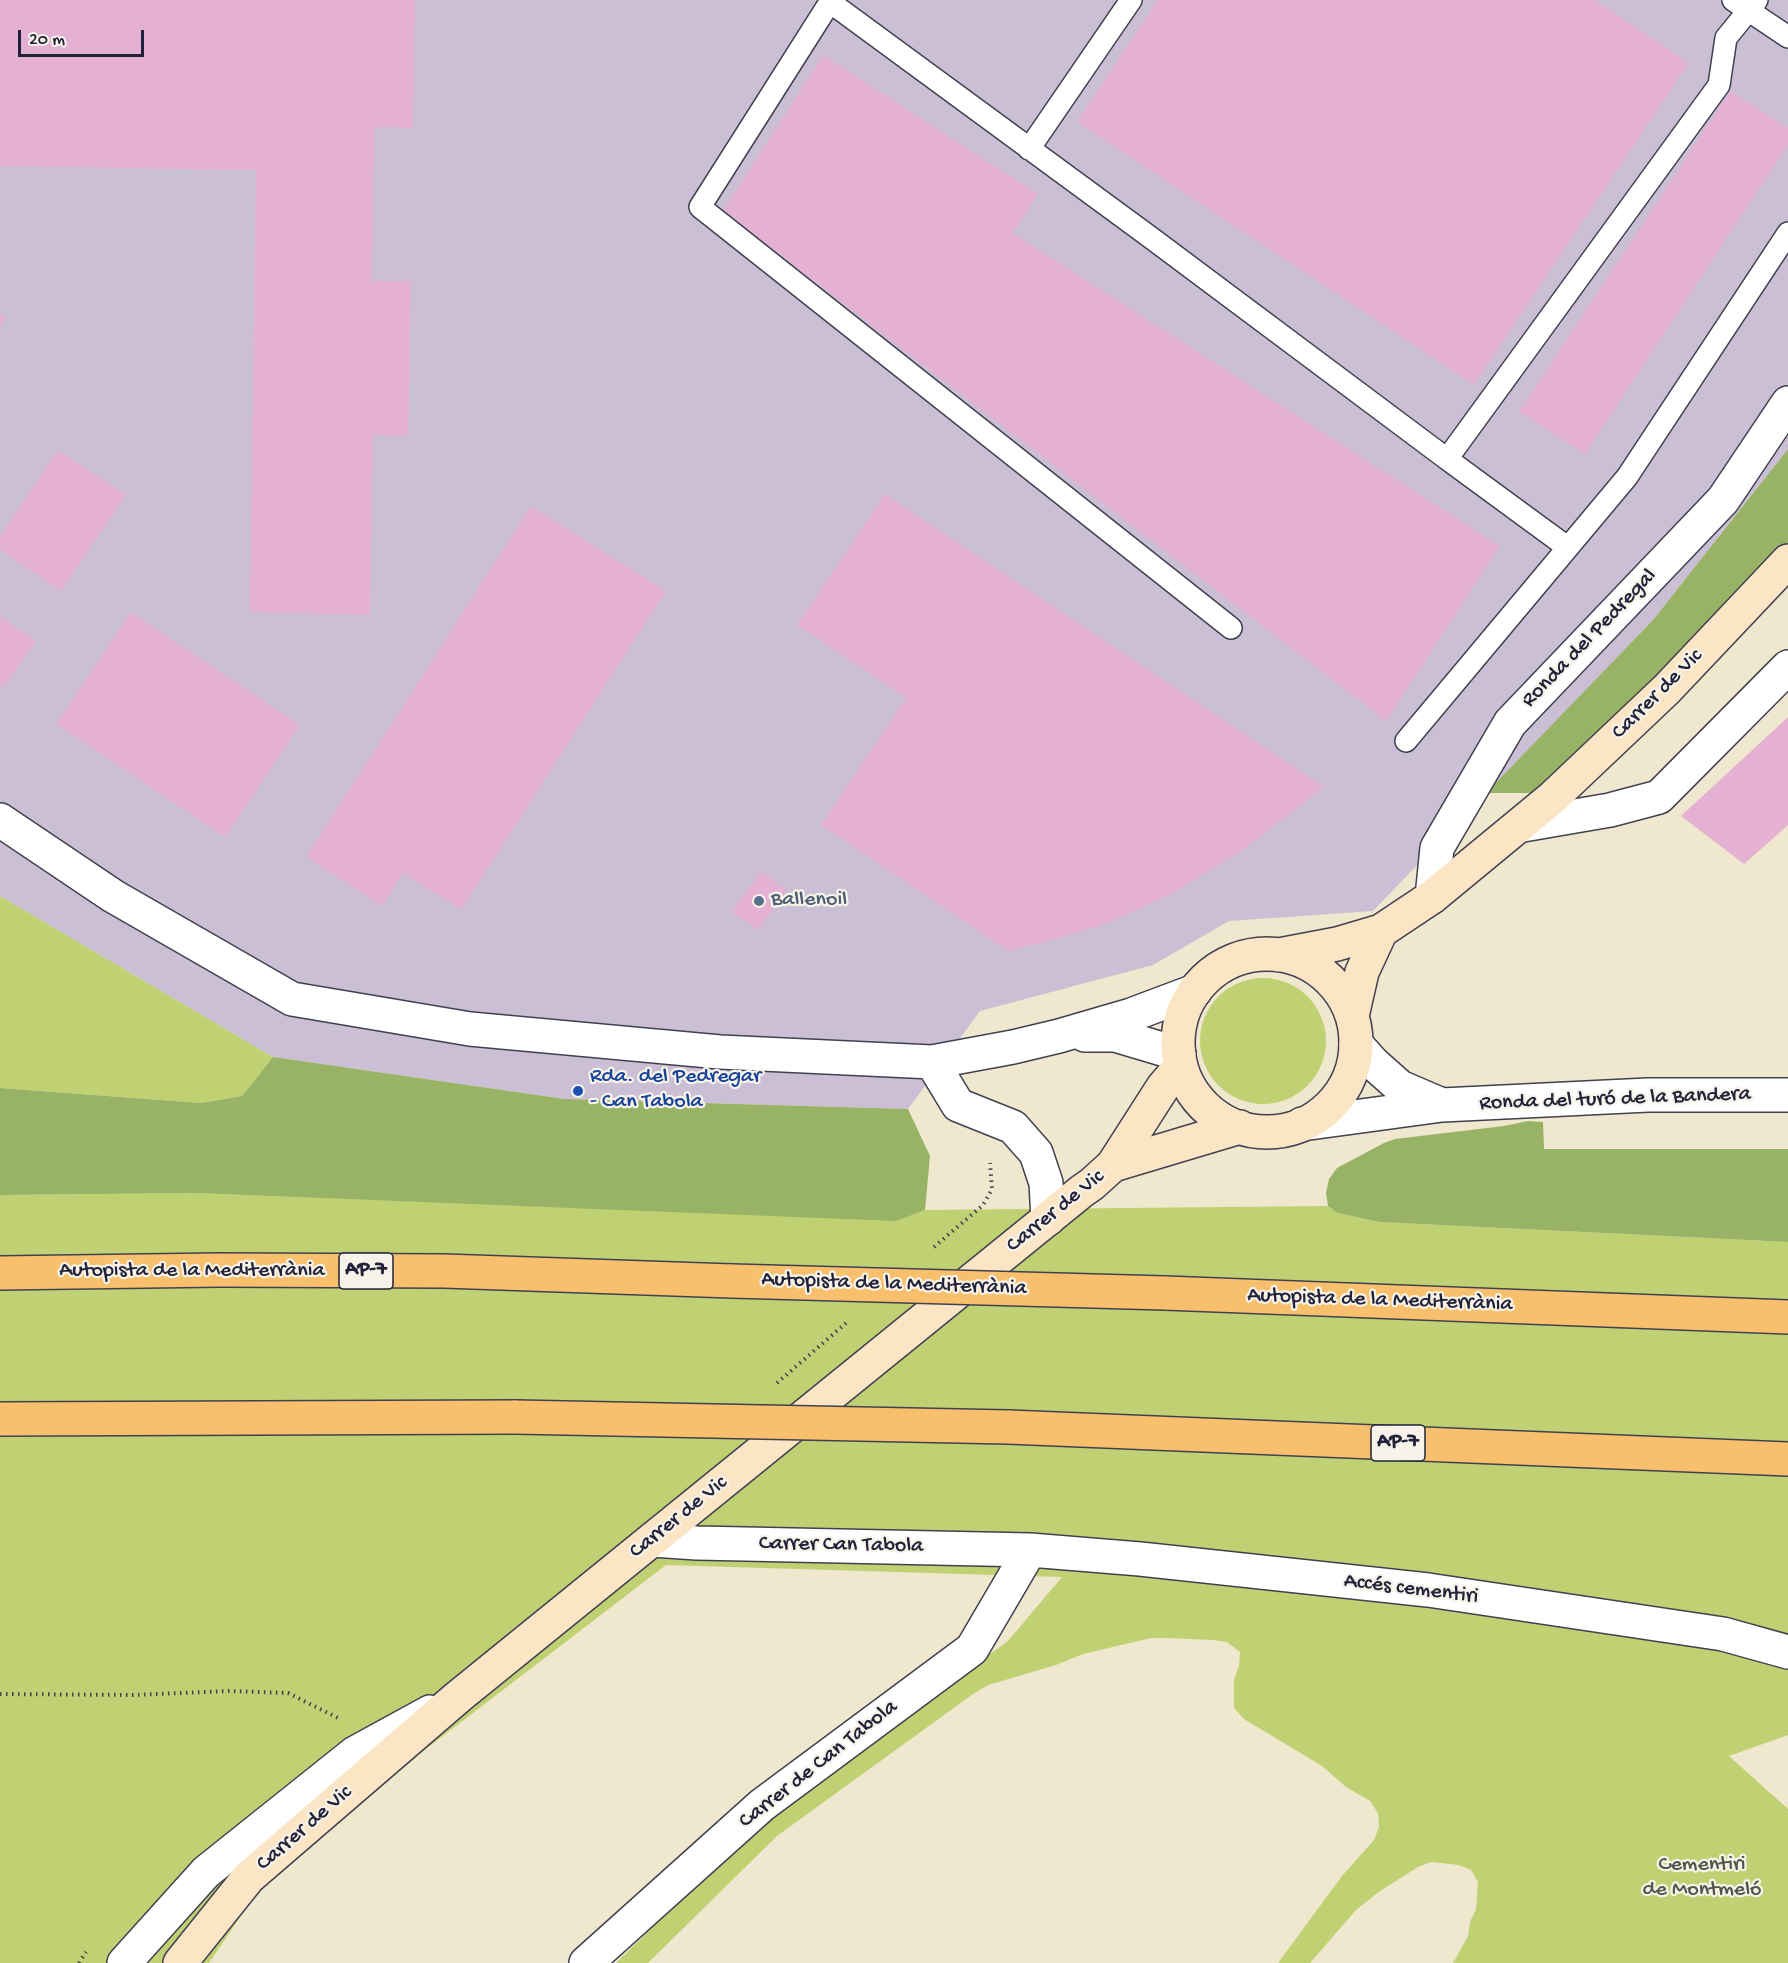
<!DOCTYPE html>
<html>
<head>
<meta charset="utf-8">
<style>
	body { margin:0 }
	#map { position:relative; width:1788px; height:1963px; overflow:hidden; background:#f0e7cf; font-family:"Gochi Hand",sans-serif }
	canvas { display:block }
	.scale { position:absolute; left:18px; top:30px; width:126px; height:27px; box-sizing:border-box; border:3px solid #22223b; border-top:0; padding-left:8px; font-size:18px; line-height:21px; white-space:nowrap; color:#22223b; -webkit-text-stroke:4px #f7f3e8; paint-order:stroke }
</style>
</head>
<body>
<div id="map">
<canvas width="1788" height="1963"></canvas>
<div class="scale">20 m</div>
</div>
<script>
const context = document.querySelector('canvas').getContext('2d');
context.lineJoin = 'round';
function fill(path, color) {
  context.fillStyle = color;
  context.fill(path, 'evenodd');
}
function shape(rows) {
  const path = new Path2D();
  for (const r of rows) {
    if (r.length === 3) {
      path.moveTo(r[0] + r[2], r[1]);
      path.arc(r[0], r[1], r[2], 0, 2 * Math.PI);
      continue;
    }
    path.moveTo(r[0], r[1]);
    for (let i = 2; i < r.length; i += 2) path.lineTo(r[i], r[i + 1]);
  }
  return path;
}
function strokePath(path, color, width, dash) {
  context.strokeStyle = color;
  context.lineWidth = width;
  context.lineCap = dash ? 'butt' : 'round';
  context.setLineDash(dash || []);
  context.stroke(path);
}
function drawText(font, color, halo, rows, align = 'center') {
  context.font = font + ' "Gochi Hand",sans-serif';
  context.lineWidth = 4.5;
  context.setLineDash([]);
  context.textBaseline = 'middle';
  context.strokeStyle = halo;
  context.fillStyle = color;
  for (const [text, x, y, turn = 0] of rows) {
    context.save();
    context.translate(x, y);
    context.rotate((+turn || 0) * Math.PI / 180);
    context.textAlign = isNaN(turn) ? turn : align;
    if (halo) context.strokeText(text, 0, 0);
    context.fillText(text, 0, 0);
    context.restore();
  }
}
const industrial = shape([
	[0,0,1788,0,1788,449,1653,620,1373,911,1229,921,1153,965,980,1011,908,1109,565,1099,273,1057,0,896]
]);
const green = shape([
	[0,896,273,1057,242,1096,201,1103,0,1088],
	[1263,1041,63],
	[195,1193,896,1220,925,1210,1328,1206,1339,1213,1379,1222,1788,1242,1788,1735,1729,1756,1788,1809,1788,1963,1453,1963,1468,1936,1470,1922,1476,1909,1478,1882,1471,1870,1459,1865,1431,1862,1418,1867,1380,1891,1356,1910,1310,1963,1278,1963,1342,1876,1374,1840,1379,1827,1378,1813,1370,1801,1346,1787,1322,1766,1244,1719,1234,1708,1234,1680,1239,1666,1240,1652,1227,1642,1213,1640,1165,1638,1151,1638,1083,1654,1056,1665,988,1685,973,1694,777,1836,648,1963,616,1963,764,1818,1008,1641,1062,1577,666,1565,422,1752,255,1895,209,1963,0,1963,0,1195]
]);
const forest = shape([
	[1788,449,1788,542,1765,575,1544,793,1486,793,1653,620],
	[273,1057,565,1099,908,1109,930,1156,925,1210,896,1221,195,1193,0,1195,0,1088,201,1103,242,1096],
	[1528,1121,1543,1122,1544,1149,1788,1149,1788,1242,1379,1222,1338,1213,1328,1206,1326,1193,1329,1179,1337,1168,1384,1143,1395,1139,1504,1126]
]);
const building = shape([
	[0,0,415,0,413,128,374,127,372,281,411,281,408,436,373,435,370,615,250,612,256,170,0,166],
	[1158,0,1595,0,1689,63,1474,385,1077,122],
	[823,55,1038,194,1013,233,1500,546,1386,721,723,211],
	[1730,91,1788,128,1788,145,1585,454,1519,412],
	[0,313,6,318,0,327],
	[58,450,126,495,61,591,0,550,0,536],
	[885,494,1324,787,1243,850,1175,892,1109,923,1041,943,1008,951,821,825,906,698,797,625],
	[531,506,666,591,461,910,403,873,382,906,306,857],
	[131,612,300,725,225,837,56,724],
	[0,616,36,641,4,687,0,684],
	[1788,717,1788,825,1744,864,1681,816],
	[761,871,787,890,758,930,732,912]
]);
const path = shape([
	[934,1247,983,1205,992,1189,990,1163],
	[777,1383,846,1323],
	[0,1694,135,1695,230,1691,288,1693,338,1718],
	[79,1963,86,1952]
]);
const lane = shape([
	[1733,0,1788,37],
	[1029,149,1131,0],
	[1447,459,1567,547],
	[1231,628,700,207,830,2,1150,237,1447,459,1719,85,1726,38,1757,0],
	[1406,741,1627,477,1788,233]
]);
const street = shape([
	[0,820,113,896,292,999,470,1029,720,1052,932,1062,1013,1047,1059,1036,1131,1015,1195,991],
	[1523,825,1610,810,1659,797,1788,667],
	[1432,897,1437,848,1510,723,1723,500,1788,403],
	[1085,1035,1115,1035,1179,1054],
	[1356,1044,1373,1063,1400,1087,1442,1105],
	[932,1062,958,1105,1013,1127,1036,1153,1046,1183,1048,1219],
	[1302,1124,1442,1105,1648,1095,1788,1095],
	[652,1540,697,1543,1030,1550,1140,1559,1428,1590,1723,1634,1788,1652],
	[124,1963,206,1872,355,1753,430,1712],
	[586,1963,762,1805,972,1649,1030,1550]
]);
const secondary = shape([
	[1267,1043,89],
	[1279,955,1337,944,1381,931,1432,897,1552,798,1667,689,1788,561],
	[1352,1016,1362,972,1381,931],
	[1113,1165,1240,1127],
	[180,1963,249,1877,458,1697,1082,1191,1092,1184,1113,1165,1163,1087,1181,1066]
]);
const highway = shape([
	[0,1273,219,1270,444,1271,732,1281],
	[1165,1293,1788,1317],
	[0,1419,516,1417],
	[1008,1427,1788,1459]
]);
const highwayBridge = shape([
	[732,1281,1165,1293],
	[516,1417,1008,1427]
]);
const markers = [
	[759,901,6,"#5c6f8a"],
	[578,1091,6,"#1a4fb4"]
];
const shields = [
	[366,1271,54],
	[1398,1443,54]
];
const shieldNames = [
	["AP-7",366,1271],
	["AP-7",1398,1443]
];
const streetNames = [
	["Ronda del Pedregal",1590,639,-46],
	["Carrer de Vic",1658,695,-45],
	["Ronda del turó de la Bandera",1615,1100,-2],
	["Carrer de Vic",1056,1212,-39],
	["Autopista de la Mediterrània",192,1272],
	["Autopista de la Mediterrània",894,1285,2],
	["Autopista de la Mediterrània",1380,1301,2],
	["Carrer de Vic",679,1518,-39],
	["Carrer Can Tabola",841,1546,1],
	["Accés cementiri",1411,1590,7],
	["Carrer de Can Tabola",819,1765,-38],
	["Carrer de Vic",305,1829,-41]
];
const serviceNames = [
	["Ballenoil",771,901]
];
const transitNames = [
	["Rda. del Pedregar",590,1078],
	["- Can Tabola",590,1103]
];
const parkNames = [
	["Cementiri",1702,1866],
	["de Montmeló",1702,1891]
];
fill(industrial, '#cbbfd5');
fill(green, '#c0d173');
fill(forest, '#98b365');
fill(building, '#e4b1d2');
strokePath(lane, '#414051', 24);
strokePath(street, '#414051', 36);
strokePath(secondary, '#414051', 36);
strokePath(highway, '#414051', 36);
strokePath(path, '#414051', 4, [1.5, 4.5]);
strokePath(lane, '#fff', 21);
strokePath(street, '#fff', 33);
strokePath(secondary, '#fce5c4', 33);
strokePath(highway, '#f8bf6c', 33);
strokePath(highwayBridge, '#414051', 36, []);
strokePath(highwayBridge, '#f8bf6c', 33);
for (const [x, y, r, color] of markers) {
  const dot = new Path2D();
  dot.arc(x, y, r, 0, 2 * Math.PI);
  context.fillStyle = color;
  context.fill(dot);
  strokePath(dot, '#f7f3e8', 2);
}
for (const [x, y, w] of shields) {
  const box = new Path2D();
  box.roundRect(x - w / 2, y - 18, w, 36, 4.5);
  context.fillStyle = '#f7f3e8';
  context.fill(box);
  strokePath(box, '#22223b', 1.5);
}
drawText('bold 21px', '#22223b', null, shieldNames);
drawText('22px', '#22223b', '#f7f3e8', streetNames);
drawText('22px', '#4e5e75', '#f7f3e8', serviceNames, 'left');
drawText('22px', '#164399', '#f7f3e8', transitNames, 'left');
drawText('22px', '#51574c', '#f7f3e8', parkNames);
</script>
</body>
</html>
